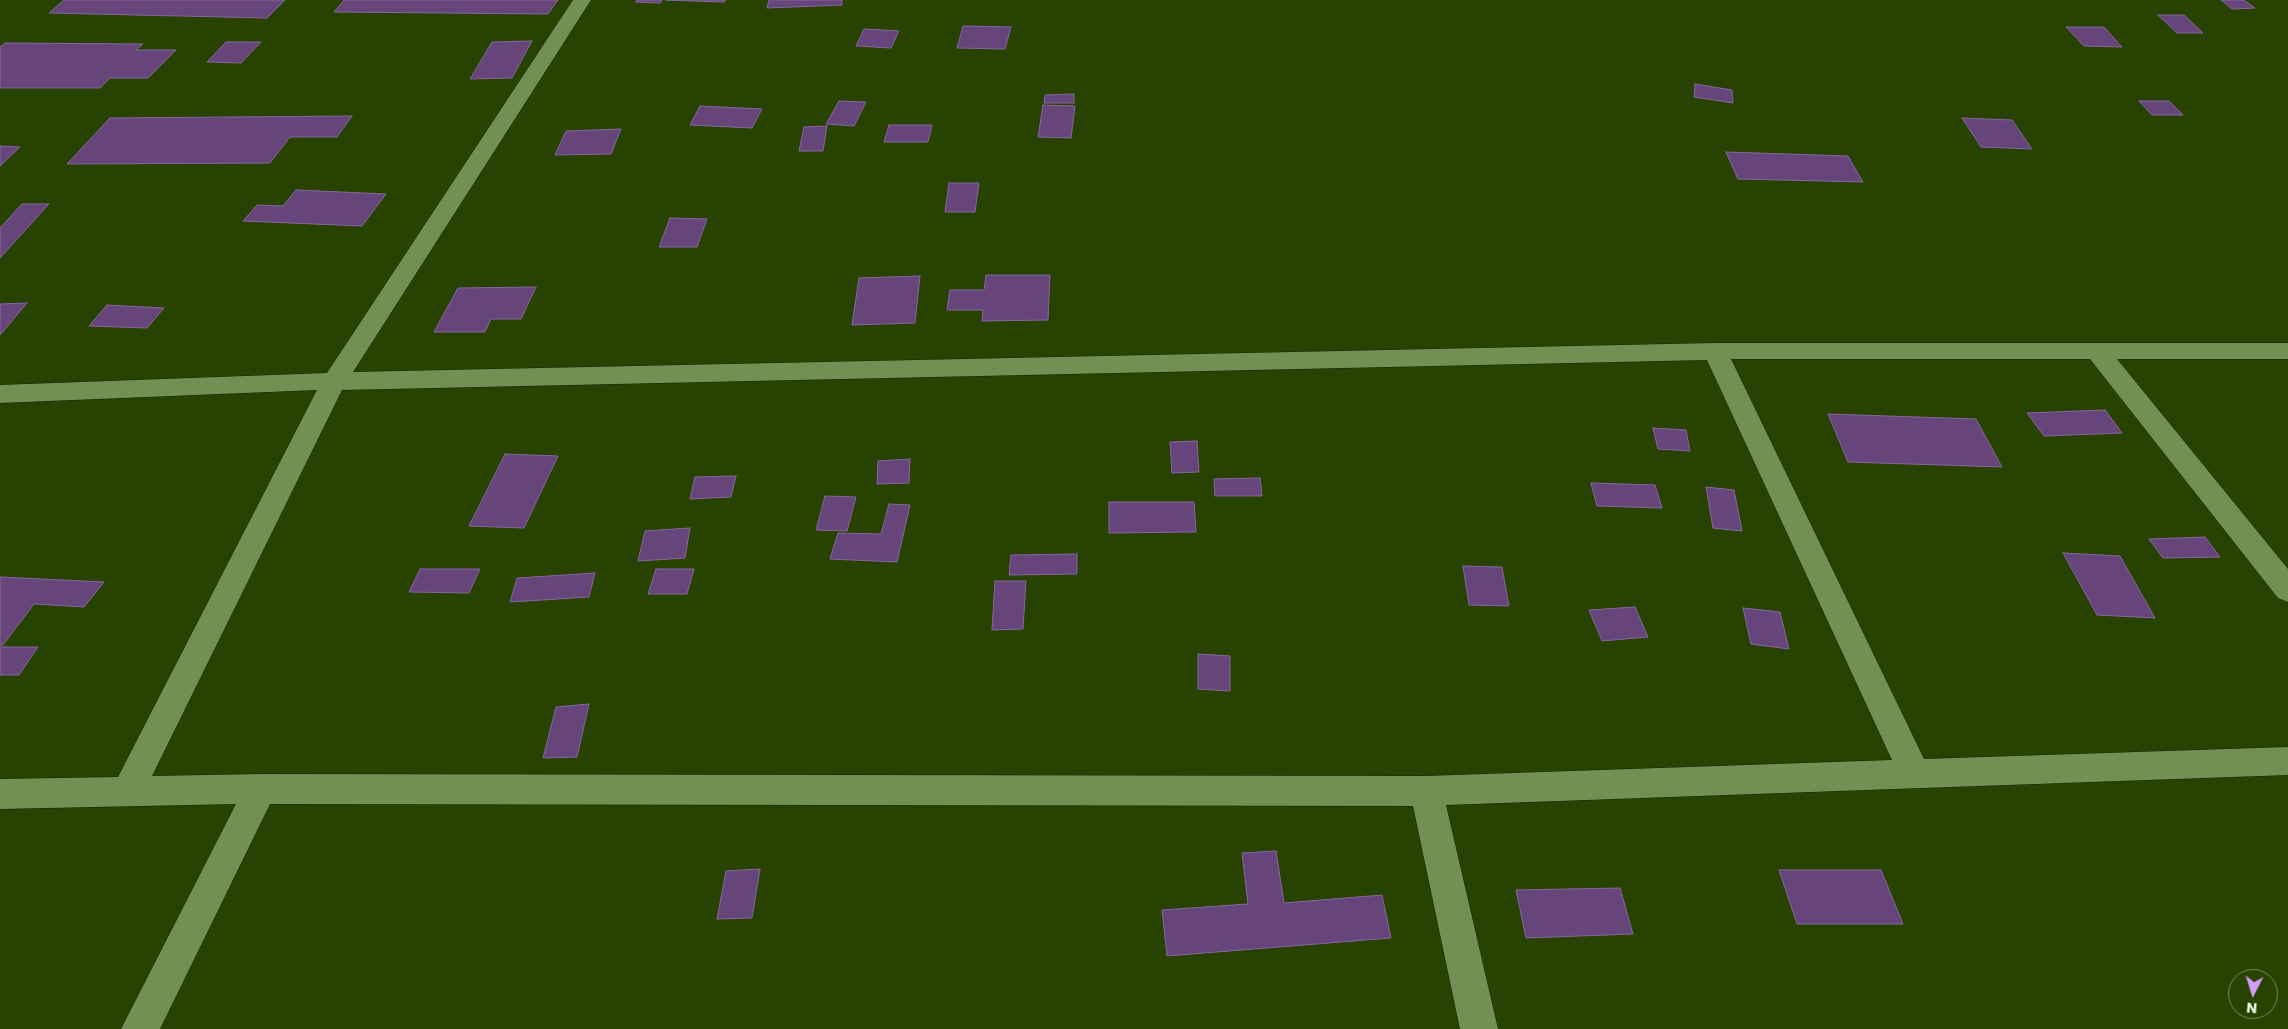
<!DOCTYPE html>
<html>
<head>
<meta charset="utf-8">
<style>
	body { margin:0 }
	#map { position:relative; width:2288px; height:1029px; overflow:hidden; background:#284202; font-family:Poppins,sans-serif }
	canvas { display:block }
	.north { position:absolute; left:2228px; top:969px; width:50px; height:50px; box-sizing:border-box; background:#284202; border:1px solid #768c59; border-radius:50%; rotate:185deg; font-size:14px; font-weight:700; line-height:20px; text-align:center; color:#eafcdc }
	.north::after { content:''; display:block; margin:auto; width:18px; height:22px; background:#d49cfb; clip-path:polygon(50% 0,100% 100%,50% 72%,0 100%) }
</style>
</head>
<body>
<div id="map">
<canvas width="2288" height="1029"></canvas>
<div class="north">N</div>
</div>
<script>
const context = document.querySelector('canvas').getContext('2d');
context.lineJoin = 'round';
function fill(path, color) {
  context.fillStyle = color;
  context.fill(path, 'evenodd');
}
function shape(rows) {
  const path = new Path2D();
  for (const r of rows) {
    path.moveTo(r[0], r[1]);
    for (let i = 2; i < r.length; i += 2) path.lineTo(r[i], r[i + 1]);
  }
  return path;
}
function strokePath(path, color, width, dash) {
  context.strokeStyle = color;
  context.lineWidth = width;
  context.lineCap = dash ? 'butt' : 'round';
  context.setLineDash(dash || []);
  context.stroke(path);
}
const building = shape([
	[64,0,285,0,267,18,49,13,64,0],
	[344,0,558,0,548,14,334,12,344,0],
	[637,0,662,0,660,3,635,2,637,0],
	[666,0,726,0,724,2,666,0],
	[769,0,842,0,842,5,767,8,769,0],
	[2221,0,2244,0,2255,8,2232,9,2221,0],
	[2158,15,2184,15,2203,33,2177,33,2158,15],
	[963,26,1011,27,1005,49,957,48,963,26],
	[2066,27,2104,27,2122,47,2084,46,2066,27],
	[864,29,899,31,891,48,856,46,864,29],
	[532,41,512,78,470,79,492,42,532,41],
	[226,42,261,42,241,63,207,62,226,42],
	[5,43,143,44,136,50,176,50,148,78,110,78,100,88,0,88,0,47,5,43],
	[1695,84,1732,90,1733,103,1694,97,1695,84],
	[1074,94,1074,103,1044,103,1045,95,1074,94],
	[839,101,866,102,854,126,826,124,839,101],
	[2139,101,2169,101,2183,115,2152,115,2139,101],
	[1043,105,1075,106,1071,138,1038,137,1043,105],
	[700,106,762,109,752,128,690,125,700,106],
	[352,116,337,137,290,137,270,163,67,164,110,118,352,116],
	[1962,118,2012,120,2032,149,1981,147,1962,118],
	[889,125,932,125,928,142,884,142,889,125],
	[827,126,823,151,799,151,804,127,827,126],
	[621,129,611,154,555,155,566,131,621,129],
	[0,146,20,147,0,166,0,146],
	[1726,152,1848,156,1863,182,1738,179,1726,152],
	[949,183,979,183,975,212,945,212,949,183],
	[296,190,386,194,362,226,243,221,257,205,283,206,296,190],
	[22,204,49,204,0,258,0,228,22,204],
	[670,218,707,219,697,247,659,247,670,218],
	[986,275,1050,275,1048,320,982,321,983,310,947,310,950,290,984,290,986,275],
	[920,276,915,323,852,325,859,278,920,276],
	[536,287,521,319,491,319,485,332,434,332,458,288,536,287],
	[27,303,0,335,0,304,27,303],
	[107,305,164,308,147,328,89,326,107,305],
	[2105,410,2122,433,2044,436,2027,413,2105,410],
	[1828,414,1976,419,2002,467,1848,462,1828,414],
	[1653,428,1686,430,1690,451,1658,449,1653,428],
	[1197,441,1199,472,1172,473,1170,442,1197,441],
	[505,454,558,456,524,528,469,526,505,454],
	[910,459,909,483,877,484,878,461,910,459],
	[736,476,731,497,690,499,695,477,736,476],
	[1260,478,1262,496,1215,496,1214,479,1260,478],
	[1591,483,1655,485,1662,508,1597,506,1591,483],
	[1706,487,1734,490,1742,531,1713,528,1706,487],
	[825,496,856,497,847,531,816,530,825,496],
	[1109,502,1194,502,1196,532,1109,533,1109,502],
	[889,504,910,505,897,562,830,559,838,533,881,534,889,504],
	[690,528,685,558,638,561,645,531,690,528],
	[2205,537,2220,557,2163,558,2149,539,2205,537],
	[2063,553,2120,556,2155,618,2097,615,2063,553],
	[1077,554,1077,574,1009,575,1011,555,1077,554],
	[1463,566,1502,567,1509,606,1469,605,1463,566],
	[420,569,480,569,469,593,409,592,420,569],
	[656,569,694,569,687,594,648,594,656,569],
	[595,573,589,597,510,602,517,578,595,573],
	[0,577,104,582,84,607,34,604,3,645,0,645,0,577],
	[995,581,1026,581,1023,629,992,630,995,581],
	[1635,607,1648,637,1602,641,1589,610,1635,607],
	[1743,608,1780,612,1789,649,1751,644,1743,608],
	[0,647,38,647,19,675,0,675,0,647],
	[1198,654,1230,656,1230,691,1198,689,1198,654],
	[589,704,577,757,543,758,556,707,589,704],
	[1276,851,1284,903,1382,895,1391,938,1167,956,1162,910,1248,904,1242,853,1276,851],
	[760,869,752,918,717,919,726,871,760,869],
	[1779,870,1881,870,1903,924,1797,924,1779,870],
	[1620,888,1633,934,1526,938,1516,890,1620,888]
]);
const minor = shape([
	[573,0,591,0,353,372,1715,343,2288,343,2288,359,2117,359,2288,569,2288,602,2278,598,2090,359,1731,359,1924,759,2288,747,2288,775,1446,805,1498,1029,1460,1029,1413,806,270,804,160,1029,121,1029,236,804,0,809,0,779,118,777,317,390,0,403,0,385,327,373,573,0],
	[1707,360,1892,760,1426,776,261,774,152,776,342,390,1707,360]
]);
fill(building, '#65457a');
strokePath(building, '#87669e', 1);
strokePath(minor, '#172506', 1);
fill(minor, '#719054');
</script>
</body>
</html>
